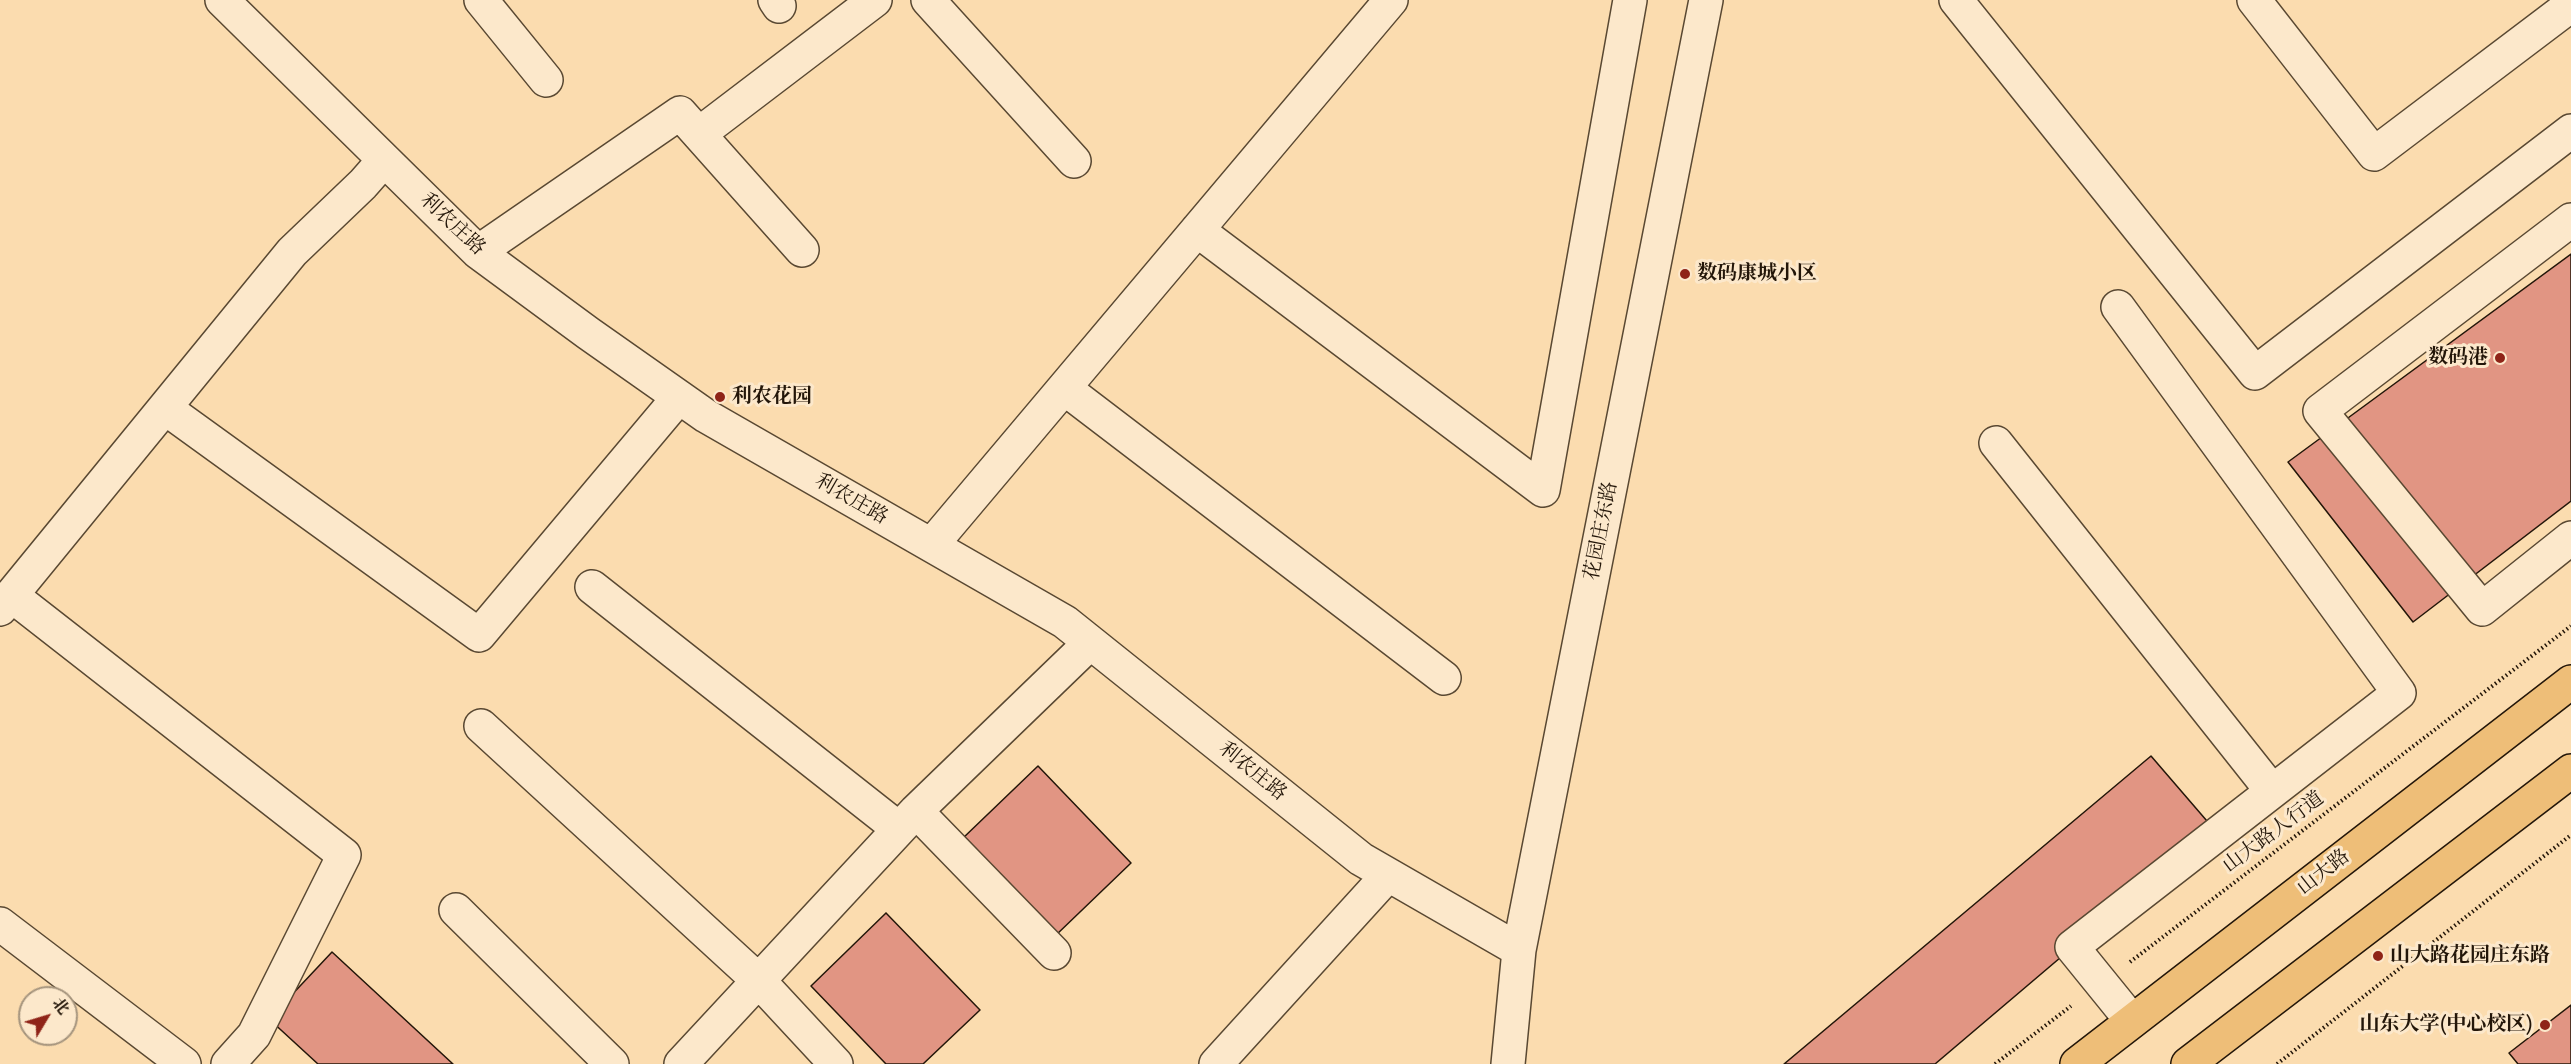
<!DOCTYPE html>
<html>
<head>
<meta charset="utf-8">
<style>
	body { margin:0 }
	#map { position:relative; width:2571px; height:1064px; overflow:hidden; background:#fbdcaf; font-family:Cardo,"Noto Serif SC",serif }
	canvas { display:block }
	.north { position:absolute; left:18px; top:986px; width:60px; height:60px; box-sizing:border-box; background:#fce8cb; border:2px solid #a5947d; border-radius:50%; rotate:52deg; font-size:16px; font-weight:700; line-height:24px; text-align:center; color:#231609 }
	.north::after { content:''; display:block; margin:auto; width:21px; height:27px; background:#8f2418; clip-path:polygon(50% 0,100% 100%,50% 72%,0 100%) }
</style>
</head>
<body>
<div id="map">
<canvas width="2571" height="1064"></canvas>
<div class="north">北</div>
</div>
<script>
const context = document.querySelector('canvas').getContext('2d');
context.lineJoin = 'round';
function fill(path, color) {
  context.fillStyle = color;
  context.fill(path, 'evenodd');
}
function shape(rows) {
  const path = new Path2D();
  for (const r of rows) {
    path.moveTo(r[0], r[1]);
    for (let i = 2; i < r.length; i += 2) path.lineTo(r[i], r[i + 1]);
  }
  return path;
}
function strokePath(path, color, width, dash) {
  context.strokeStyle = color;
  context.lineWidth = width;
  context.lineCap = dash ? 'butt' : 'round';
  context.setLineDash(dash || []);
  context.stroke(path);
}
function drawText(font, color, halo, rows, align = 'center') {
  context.font = font + ' Cardo,"Noto Serif SC",serif';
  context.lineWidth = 6;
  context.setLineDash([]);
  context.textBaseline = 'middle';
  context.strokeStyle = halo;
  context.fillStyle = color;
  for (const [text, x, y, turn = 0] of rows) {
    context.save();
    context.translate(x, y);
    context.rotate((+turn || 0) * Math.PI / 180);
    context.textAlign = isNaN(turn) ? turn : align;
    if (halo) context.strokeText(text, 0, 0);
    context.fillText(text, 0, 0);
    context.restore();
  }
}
const building = shape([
	[2571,254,2571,501,2413,622,2288,462,2571,254],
	[2151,756,2213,828,1935,1064,1784,1064,2151,756],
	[1038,766,1131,863,1055,936,962,839,1038,766],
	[886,913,980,1010,923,1064,886,1064,811,986,886,913],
	[332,952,453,1064,318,1064,269,1019,332,952],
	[2571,1005,2571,1064,2518,1064,2509,1053,2571,1005]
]);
const path = shape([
	[2130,962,2571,626],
	[1995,1064,2071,1006],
	[2277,1064,2571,835]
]);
const minor = shape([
	[222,0,478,252,588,333,706,416,1065,622,1361,859,1519,950],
	[481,0,546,80],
	[775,0,779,6],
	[928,0,1074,161],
	[1956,0,2255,373,2571,131],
	[2254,0,2374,154,2571,5],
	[699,134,875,0],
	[2571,220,2320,411,2482,609,2571,538],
	[1197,230,1543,490,1630,0],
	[478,252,680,113,802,250],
	[2118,307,2399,693,2072,947,2132,1021],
	[1064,388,1444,678],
	[165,408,479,635,679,397],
	[1996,443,2272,791],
	[940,535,1391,0],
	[592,587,899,829],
	[11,595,344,855,254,1035,228,1064],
	[0,609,292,252,363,184,384,160],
	[481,726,759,981,836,1064],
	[916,811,1054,953],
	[456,910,612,1064],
	[0,924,184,1064],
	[681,1064,916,811,1090,643],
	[1216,1064,1388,875],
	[1508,1064,1519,950,1706,0]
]);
const major = shape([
	[2077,1064,2571,682],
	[2188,1064,2571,771]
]);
const markers = [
	[1685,274,6,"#8f2418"],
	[2500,358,6,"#8f2418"],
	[720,397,6,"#8f2418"],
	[2378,956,6,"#8f2418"],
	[2545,1025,6,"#8f2418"]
];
const streetNames = [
	["利农庄路",452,225,43],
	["利农庄路",851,500,30],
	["花园庄东路",1602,531,-79],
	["利农庄路",1252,772,39],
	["山大路人行道",2274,833,-37],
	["山大路",2324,873,-38]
];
const poiNames = [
	["数码康城小区",1697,274],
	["数码港",2488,358,"right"],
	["利农花园",732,397],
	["山大路花园庄东路",2390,956],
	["山东大学(中心校区)",2533,1025,"right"]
];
fill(building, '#e19583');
strokePath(building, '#231609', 1.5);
strokePath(minor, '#594832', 36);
strokePath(major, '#231609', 36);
strokePath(path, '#231609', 4, [1.5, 3]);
strokePath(minor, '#fce8cb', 33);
strokePath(major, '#eebe78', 33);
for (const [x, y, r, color] of markers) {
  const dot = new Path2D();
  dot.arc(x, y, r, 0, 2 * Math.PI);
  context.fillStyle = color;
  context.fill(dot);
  strokePath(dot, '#fce8cb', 2);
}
drawText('20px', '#231609', '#fce8cb', streetNames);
drawText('bold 20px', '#231609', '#fce8cb', poiNames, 'left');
</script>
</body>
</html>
